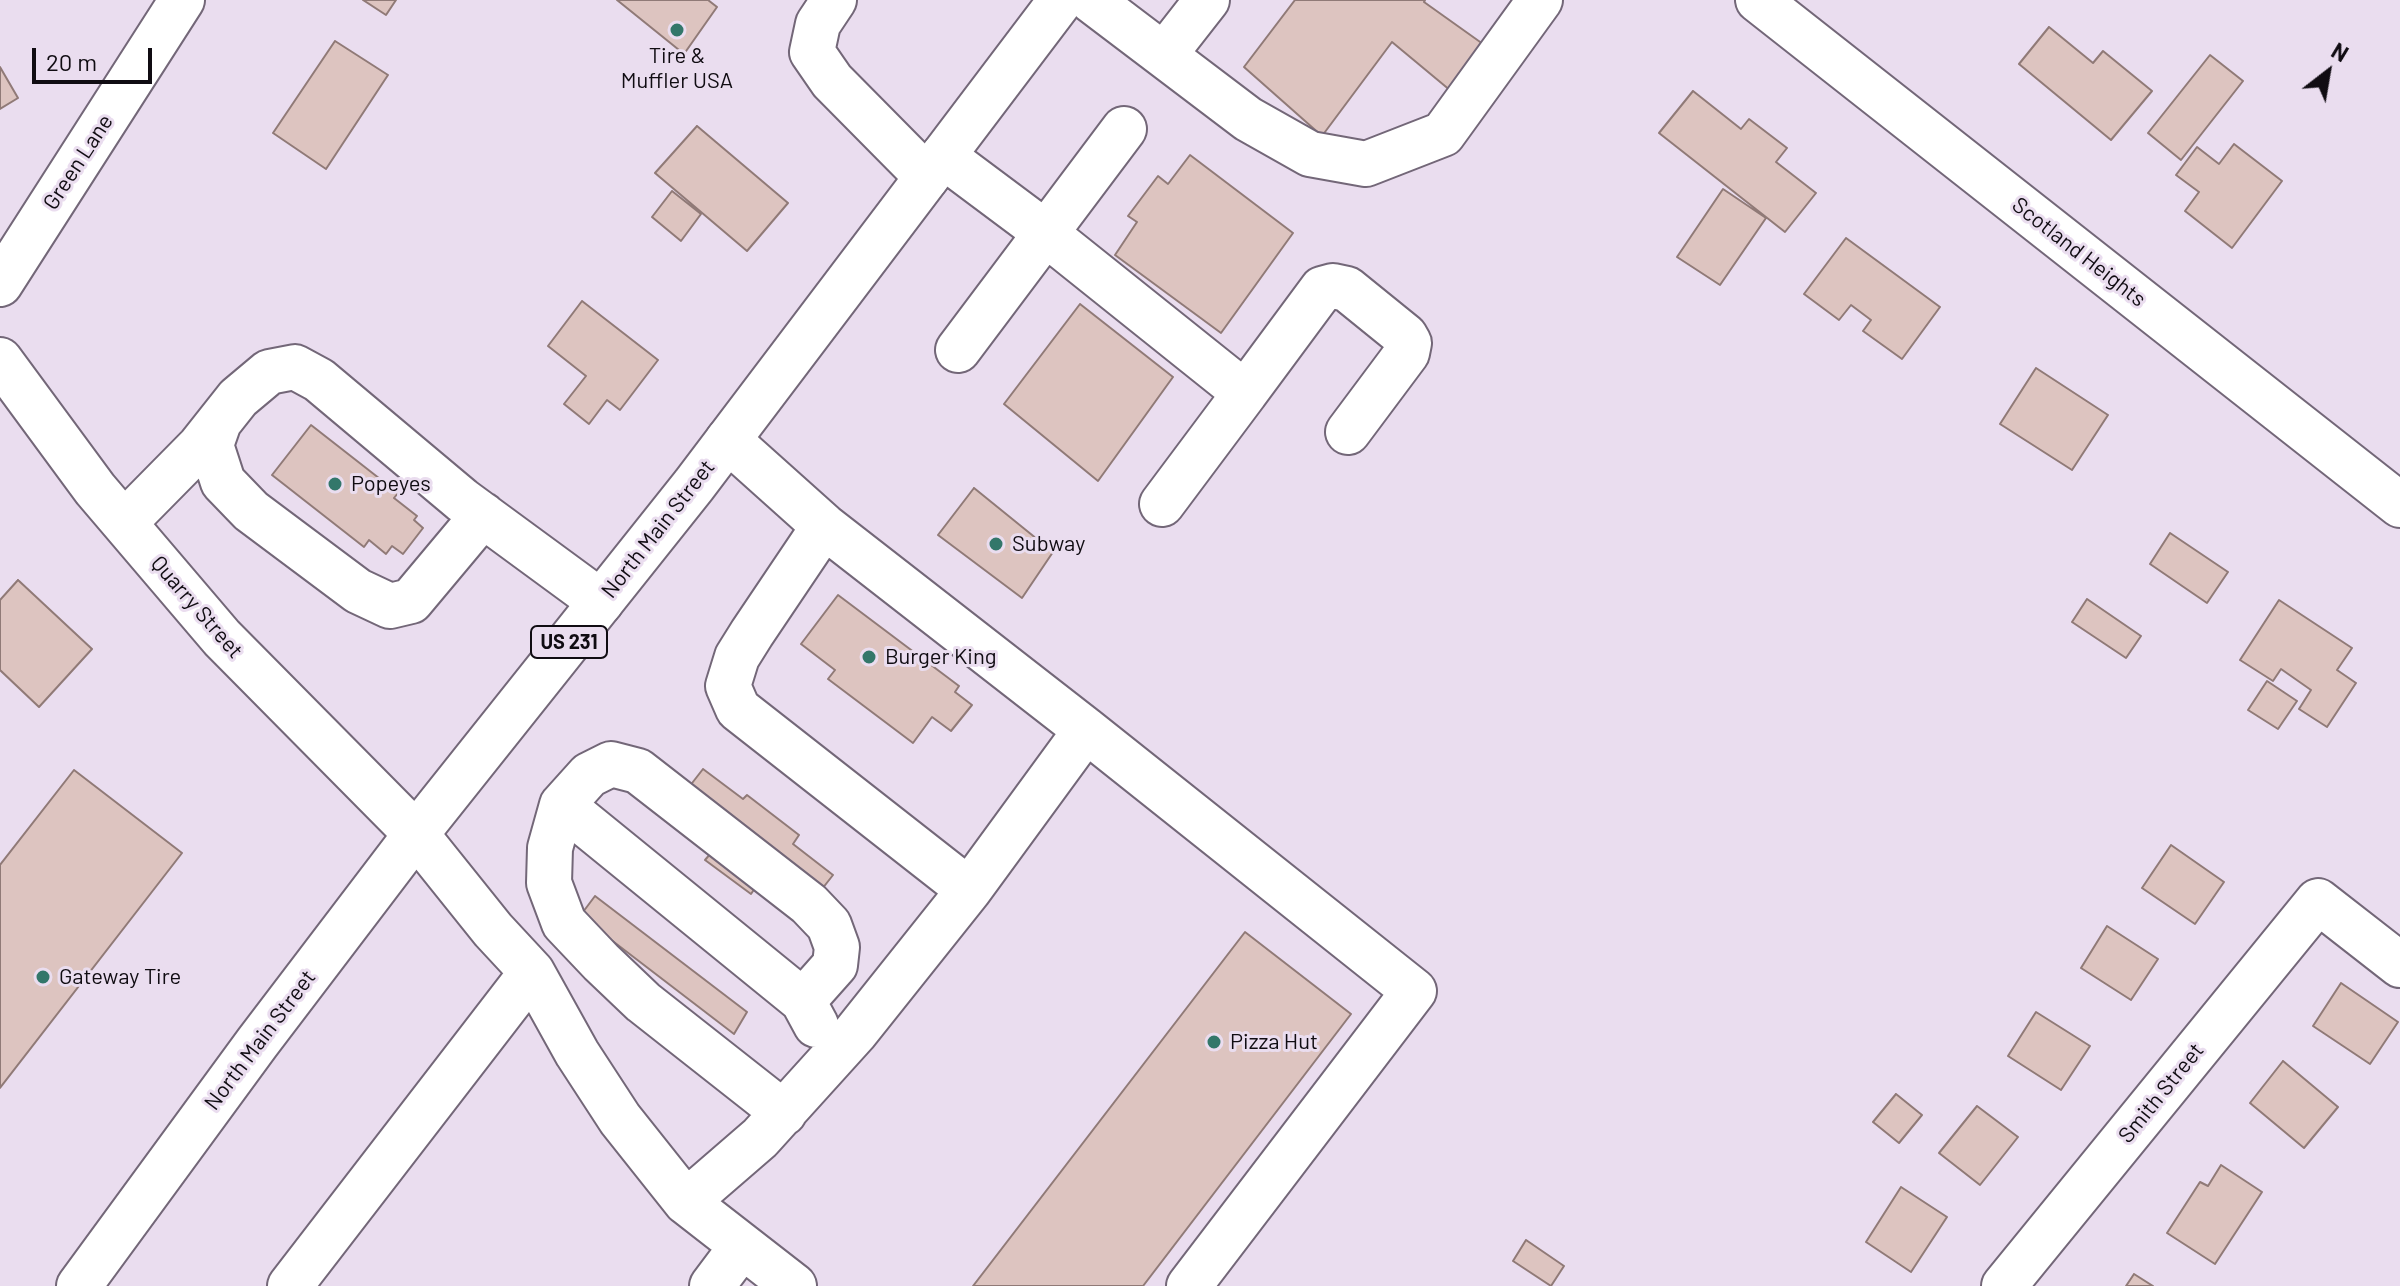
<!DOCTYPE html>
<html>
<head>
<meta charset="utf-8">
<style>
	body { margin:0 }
	#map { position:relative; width:2400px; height:1286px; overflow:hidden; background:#eaddef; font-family:Barlow,sans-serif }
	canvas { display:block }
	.north { position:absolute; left:2288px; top:32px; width:80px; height:80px; -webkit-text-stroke:6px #eaddef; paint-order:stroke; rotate:31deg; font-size:22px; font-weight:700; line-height:32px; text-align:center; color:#100c12 }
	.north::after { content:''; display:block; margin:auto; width:28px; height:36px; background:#100c12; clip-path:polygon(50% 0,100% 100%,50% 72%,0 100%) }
	.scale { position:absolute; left:32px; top:48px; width:120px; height:36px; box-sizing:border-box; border:4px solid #100c12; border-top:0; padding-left:10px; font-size:24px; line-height:28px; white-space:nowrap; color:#100c12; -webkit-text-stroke:6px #eaddef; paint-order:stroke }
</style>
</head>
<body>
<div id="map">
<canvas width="2400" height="1286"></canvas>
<div class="north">N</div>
<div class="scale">20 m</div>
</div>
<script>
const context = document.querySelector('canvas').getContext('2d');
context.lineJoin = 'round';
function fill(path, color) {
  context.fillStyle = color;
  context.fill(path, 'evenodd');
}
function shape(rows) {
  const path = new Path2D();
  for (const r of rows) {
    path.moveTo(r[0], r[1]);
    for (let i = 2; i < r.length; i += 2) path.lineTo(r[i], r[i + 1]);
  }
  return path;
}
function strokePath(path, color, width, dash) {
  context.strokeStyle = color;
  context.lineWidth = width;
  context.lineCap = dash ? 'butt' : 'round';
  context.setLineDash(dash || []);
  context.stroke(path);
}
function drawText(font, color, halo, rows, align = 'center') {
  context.font = font + ' Barlow,sans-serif';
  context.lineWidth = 6;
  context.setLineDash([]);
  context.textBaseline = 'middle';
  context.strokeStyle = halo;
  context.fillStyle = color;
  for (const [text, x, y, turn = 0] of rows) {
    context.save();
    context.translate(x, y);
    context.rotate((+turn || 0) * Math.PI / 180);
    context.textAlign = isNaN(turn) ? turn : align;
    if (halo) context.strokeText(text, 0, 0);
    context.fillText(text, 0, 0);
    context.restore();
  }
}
const building = shape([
	[363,0,396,0,386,15,363,0],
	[617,0,708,0,717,7,684,54,617,0],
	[1295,0,1425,0,1424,2,1490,49,1457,96,1392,42,1322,136,1244,67,1295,0],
	[2049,27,2093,63,2103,51,2152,91,2111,140,2019,64,2049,27],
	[335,41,388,75,326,169,273,133,335,41],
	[2210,55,2243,81,2181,160,2148,133,2210,55],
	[0,67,18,98,0,109,0,67],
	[1693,91,1741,129,1749,119,1787,148,1776,162,1816,193,1785,232,1659,133,1693,91],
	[697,126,788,203,747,251,655,173,697,126],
	[2234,144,2282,181,2232,248,2185,211,2199,192,2176,175,2197,147,2219,164,2234,144],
	[1190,155,1293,233,1221,333,1115,255,1137,222,1128,216,1158,176,1168,184,1190,155],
	[1723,189,1766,218,1720,285,1677,257,1723,189],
	[672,191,701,214,681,241,652,217,672,191],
	[1846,238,1940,307,1902,359,1863,331,1871,320,1851,305,1839,320,1804,294,1846,238],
	[582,301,658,360,620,410,607,400,589,424,564,404,586,376,548,346,582,301],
	[1080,304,1173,377,1098,481,1004,404,1080,304],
	[2036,368,2108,415,2072,470,2000,424,2036,368],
	[311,425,398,493,394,498,417,516,414,520,423,528,403,554,392,546,386,554,369,540,364,547,272,475,311,425],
	[974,488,1053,552,1022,598,938,535,974,488],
	[2170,533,2228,572,2207,603,2150,564,2170,533],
	[18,580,92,649,39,707,0,670,0,600,18,580],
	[838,595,959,686,955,692,972,705,951,731,932,717,913,743,828,679,835,670,801,644,838,595],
	[2087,599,2141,636,2126,658,2072,622,2087,599],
	[2279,600,2352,648,2337,670,2356,683,2327,727,2299,709,2311,690,2281,669,2273,681,2240,660,2279,600],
	[2267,681,2297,701,2278,729,2248,710,2267,681],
	[703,769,743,799,747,795,799,835,793,844,833,875,797,921,755,888,751,894,705,860,711,853,689,787,703,769],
	[74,770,182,853,0,1088,0,865,74,770],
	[2171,845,2224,882,2195,924,2142,888,2171,845],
	[595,896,747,1012,734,1034,580,916,595,896],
	[2107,926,2158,959,2131,1000,2081,968,2107,926],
	[1245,932,1351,1014,1143,1286,973,1286,1245,932],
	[2341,983,2398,1022,2370,1064,2313,1026,2341,983],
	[2036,1012,2090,1046,2061,1090,2008,1056,2036,1012],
	[2283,1061,2338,1107,2304,1148,2250,1103,2283,1061],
	[1896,1094,1922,1115,1899,1143,1873,1122,1896,1094],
	[1977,1106,2018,1137,1980,1185,1939,1153,1977,1106],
	[2221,1165,2262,1192,2215,1264,2167,1233,2200,1182,2208,1186,2221,1165],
	[1901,1187,1947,1217,1911,1272,1866,1242,1901,1187],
	[1526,1240,1564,1266,1551,1286,1513,1261,1526,1240],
	[2134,1274,2153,1286,2126,1286,2134,1274]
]);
const minor = shape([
	[834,0,818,24,812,52,832,81,927,177],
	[1091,0,1248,119,1310,154,1366,164,1443,134,1540,0],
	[1758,0,2400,505],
	[1164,55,1207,0],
	[943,156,1030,221,1245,393,1322,289,1333,286,1347,289,1405,336,1409,343,1407,353,1348,432],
	[0,284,182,0],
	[958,350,1124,129],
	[0,360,95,489,222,638,416,834,493,930,532,972,577,1053,620,1119,686,1202,794,1286],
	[219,422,211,445,223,482,251,511,358,591,390,606,411,601,483,515],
	[728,440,824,526,1086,730,1414,991,1189,1286],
	[1162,504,1245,393],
	[124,523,200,446,238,398,269,372,295,367,319,380,462,500,601,602],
	[824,526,752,633,737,657,728,686,738,709,969,890],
	[562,805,803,1001,816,1025],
	[784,1113,643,1002,601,962,564,923,549,883,550,848,562,805,589,775,611,764,638,771,809,904,829,925,837,947,835,965,803,1001],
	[686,1202,760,1138,855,1033,969,890,1086,730],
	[290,1286,532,972],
	[712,1286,742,1246],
	[2004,1286,2318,901,2400,965]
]);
const highway = shape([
	[79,1286,257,1043,416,834,694,485,1061,0]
]);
const markers = [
	[677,30,8,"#33776a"],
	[335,484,8,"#33776a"],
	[996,544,8,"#33776a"],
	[869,657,8,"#33776a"],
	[43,977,8,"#33776a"],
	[1214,1042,8,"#33776a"]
];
const shields = [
	[569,642,76]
];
const shieldNames = [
	["US 231",569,642]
];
const poiNames = [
	["Tire &",677,56,"center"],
	["Muffler USA",677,81,"center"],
	["Popeyes",351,484],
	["Subway",1012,544],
	["Burger King",885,657],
	["Gateway Tire",59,977],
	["Pizza Hut",1230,1042]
];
const streetNames = [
	["Green Lane",78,162,-57],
	["Scotland Heights",2079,252,38],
	["North Main Street",658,529,-52],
	["Quarry Street",197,607,49],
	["North Main Street",260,1040,-53],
	["Smith Street",2161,1093,-51]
];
fill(building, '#ddc4c0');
strokePath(building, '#907a77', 2);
strokePath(minor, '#736778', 48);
strokePath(highway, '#736778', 48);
strokePath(minor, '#fff', 44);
strokePath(highway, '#fff', 44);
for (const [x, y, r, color] of markers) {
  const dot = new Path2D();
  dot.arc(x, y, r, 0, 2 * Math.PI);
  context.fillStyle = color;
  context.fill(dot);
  strokePath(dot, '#eaddef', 3);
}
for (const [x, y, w] of shields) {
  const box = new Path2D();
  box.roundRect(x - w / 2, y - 16, w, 32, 6);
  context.fillStyle = '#eaddef';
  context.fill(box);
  strokePath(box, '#100c12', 2);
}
drawText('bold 20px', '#100c12', null, shieldNames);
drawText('22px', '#100c12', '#eaddef', poiNames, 'left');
drawText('22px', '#100c12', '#eaddef', streetNames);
</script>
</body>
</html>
